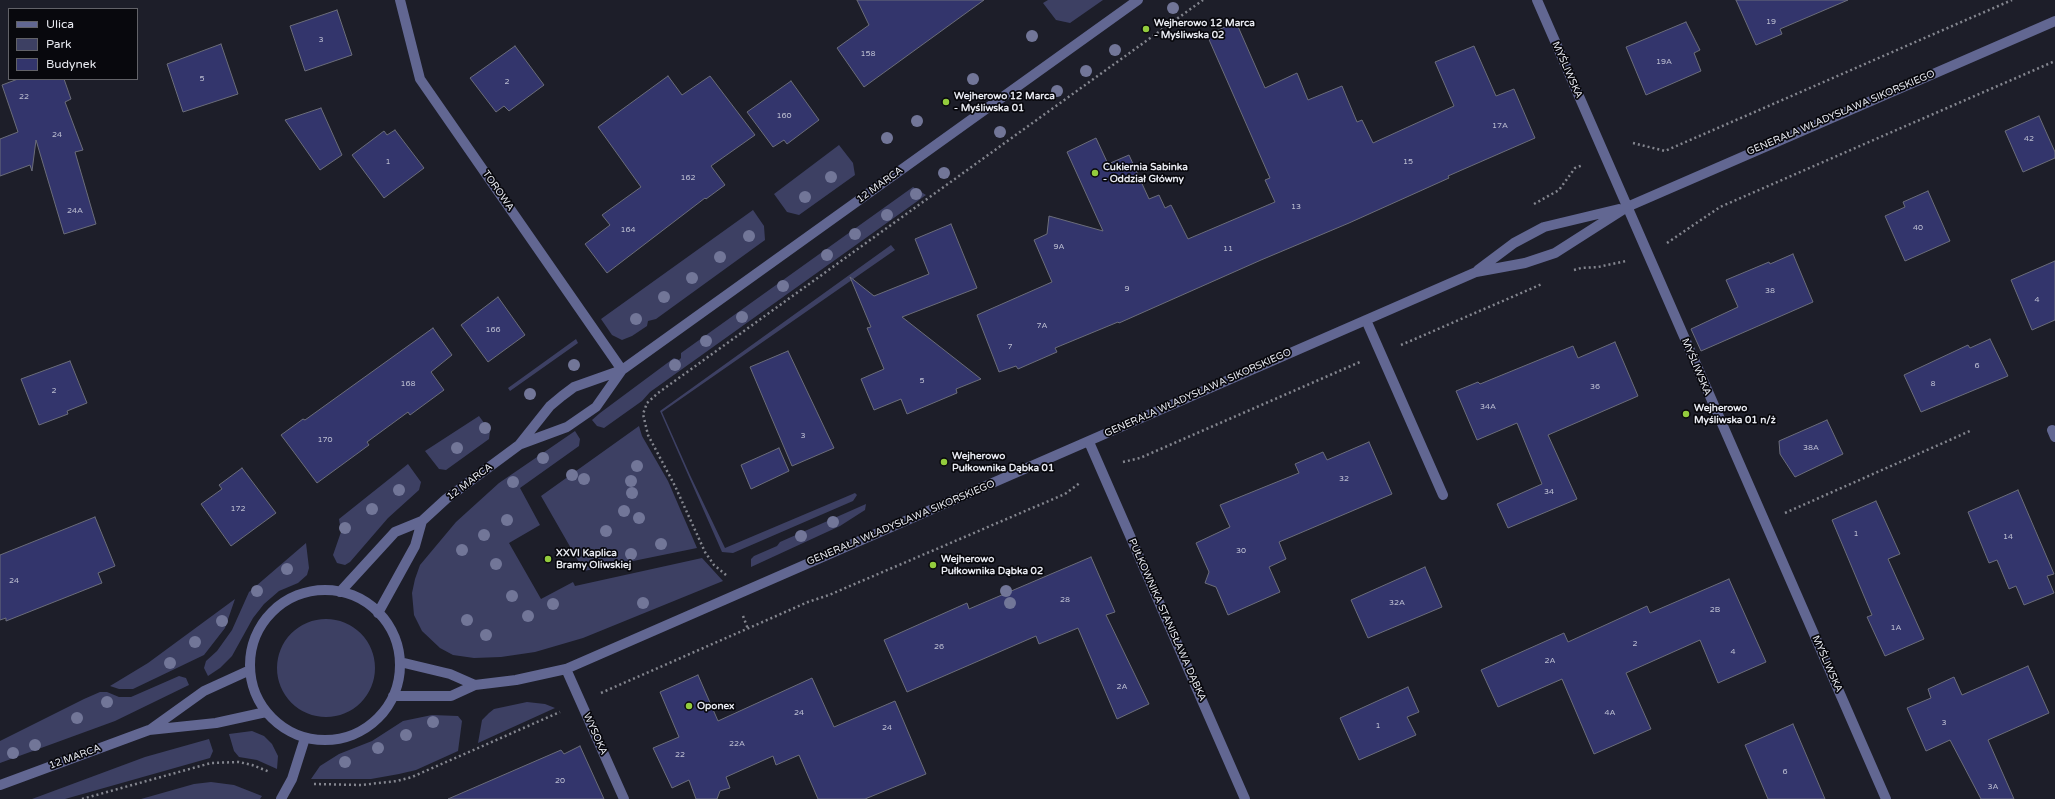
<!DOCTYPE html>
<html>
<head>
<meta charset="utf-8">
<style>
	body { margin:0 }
	#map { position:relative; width:2055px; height:799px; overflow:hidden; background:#1d1e29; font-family:"Varela Round",sans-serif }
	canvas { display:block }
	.legend { position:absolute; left:8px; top:8px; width:130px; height:72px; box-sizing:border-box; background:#08080d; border:1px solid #626268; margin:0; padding:5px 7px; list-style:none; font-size:12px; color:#e8eaf1 }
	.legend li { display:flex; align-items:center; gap:8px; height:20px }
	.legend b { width:20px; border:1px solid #626268 }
</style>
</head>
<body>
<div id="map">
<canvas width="2055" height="799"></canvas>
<ul class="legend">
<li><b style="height:5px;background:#626792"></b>Ulica</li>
<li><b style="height:11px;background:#3d4063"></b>Park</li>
<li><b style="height:11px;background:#33356c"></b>Budynek</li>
</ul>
</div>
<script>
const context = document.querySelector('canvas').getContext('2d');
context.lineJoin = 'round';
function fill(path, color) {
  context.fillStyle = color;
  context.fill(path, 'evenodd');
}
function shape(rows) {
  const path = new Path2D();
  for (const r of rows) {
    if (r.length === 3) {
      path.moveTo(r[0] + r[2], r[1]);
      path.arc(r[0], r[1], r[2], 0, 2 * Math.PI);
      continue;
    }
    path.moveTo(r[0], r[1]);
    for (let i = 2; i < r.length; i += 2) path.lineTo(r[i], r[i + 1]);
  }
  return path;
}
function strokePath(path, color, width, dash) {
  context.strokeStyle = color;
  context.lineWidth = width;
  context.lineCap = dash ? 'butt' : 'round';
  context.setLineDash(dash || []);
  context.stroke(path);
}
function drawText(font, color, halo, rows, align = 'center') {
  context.font = font + ' "Varela Round",sans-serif';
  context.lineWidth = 3.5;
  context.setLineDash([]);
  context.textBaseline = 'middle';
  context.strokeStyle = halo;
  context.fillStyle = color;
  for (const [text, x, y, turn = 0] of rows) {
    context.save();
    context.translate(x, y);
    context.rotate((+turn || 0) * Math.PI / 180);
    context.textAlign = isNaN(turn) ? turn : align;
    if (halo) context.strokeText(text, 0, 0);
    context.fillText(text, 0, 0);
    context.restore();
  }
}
const green = shape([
	[1048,0,1103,0,1070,23,1056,20,1043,3],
	[839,145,853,163,855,175,799,215,787,212,774,194],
	[913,187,926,195,650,392,642,401,604,428,597,426,592,420,600,413,674,358,679,360,681,358,681,353],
	[753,210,764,226,765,240,656,319,648,321,647,326,632,336,622,340,612,335,601,319],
	[891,245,895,250,662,412,690,475,725,548,855,493,857,495,853,501,733,553,722,552,660,411],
	[576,339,578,343,510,391,508,388],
	[479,416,490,431,489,439,446,470,439,469,425,451],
	[639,426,642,436,668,481,697,548,584,571,541,496],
	[575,431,580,439,579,446,520,488,540,525,509,543,541,599,573,582,575,586,702,558,723,581,583,638,535,652,501,657,474,658,453,655,440,648,422,631,414,615,412,593,415,579,420,565,456,522,499,483],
	[408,464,421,482,419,490,388,518,350,562,345,565,337,563,333,555,341,532,339,519],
	[866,504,865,510,840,526,751,567,751,559,754,556,777,546,780,542],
	[306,543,309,568,307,575,298,583,279,591,264,604,253,618,232,656,220,668,208,676,204,668,206,661,217,651,232,630,249,592],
	[235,599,225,628,204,655,133,689,119,689,110,686,148,663],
	[326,668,49],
	[179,676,186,678,189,685,115,721,0,763,0,741,84,699,100,692,107,692,119,697,131,697],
	[527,702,545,704,555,708,478,743,482,720,489,713,494,709],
	[432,715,458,716,462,721,458,751,416,770,399,774,371,779,311,779,320,766,339,754,372,741,403,721],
	[252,731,264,736,272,744,278,756,277,769,257,760,239,757,234,751,229,734],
	[209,739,213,751,210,758,65,799,32,799,145,757],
	[211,782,234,785,262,796,260,799,141,799,194,784]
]);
const building = shape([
	[857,0,984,0,864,87,837,48,869,25,857,0],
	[1736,0,1848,0,1780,29,1782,34,1756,45,1736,0],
	[337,10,352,55,305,71,290,26,337,10],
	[1236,22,1265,88,1297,73,1308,100,1342,86,1357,122,1362,120,1373,143,1454,106,1435,62,1474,46,1496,96,1514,89,1535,138,1448,176,1449,178,1349,223,1261,260,1119,323,1118,322,1055,348,1057,352,1018,369,1016,366,999,372,977,315,1052,282,1034,240,1047,234,1049,216,1103,231,1067,152,1096,138,1108,164,1129,155,1149,199,1159,195,1165,208,1171,205,1188,239,1275,202,1265,180,1270,178,1207,35,1236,22],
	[1686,22,1700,50,1694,53,1701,71,1646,95,1626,47,1686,22],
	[221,44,238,94,183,112,167,64,221,44],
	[515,46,544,85,509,111,504,106,496,112,470,78,515,46],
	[668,76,682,95,710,76,755,135,711,166,725,185,706,199,705,198,607,273,585,244,610,225,602,215,641,187,598,127,668,76],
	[18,79,64,79,71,99,65,102,83,150,75,152,96,224,64,234,36,140,32,171,30,165,0,176,0,139,18,132,2,85,18,79],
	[791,81,819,120,787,144,784,140,773,147,747,112,791,81],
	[321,108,342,155,320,170,285,120,321,108],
	[2039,116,2055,152,2055,158,2023,172,2005,131,2039,116],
	[395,130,424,168,384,198,352,155,384,131,387,135,395,130],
	[1928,191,1950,241,1905,261,1885,216,1905,207,1903,202,1928,191],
	[951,224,977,288,902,317,981,379,956,389,957,393,907,414,901,399,874,410,861,379,884,369,867,328,871,327,850,277,874,296,929,274,915,239,951,224],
	[1793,254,1813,302,1701,351,1691,329,1738,307,1726,280,1769,262,1770,264,1793,254],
	[2055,261,2055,320,2032,330,2011,280,2055,261],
	[498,297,525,335,488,362,461,325,498,297],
	[433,328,452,355,431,372,444,390,410,415,408,412,367,442,369,445,317,483,281,435,303,419,305,420,433,328],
	[1990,339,2008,376,1921,412,1904,375,1968,345,1970,348,1990,339],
	[1615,342,1638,396,1548,435,1577,499,1508,528,1497,504,1542,484,1517,423,1477,440,1456,391,1478,382,1480,384,1573,346,1578,358,1615,342],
	[788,351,834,448,792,466,750,367,788,351],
	[70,361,87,403,67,411,68,414,39,425,21,379,70,361],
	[1827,420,1843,454,1795,477,1780,454,1779,441,1827,420],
	[1369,442,1392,494,1279,542,1286,559,1269,567,1280,592,1228,615,1216,587,1205,583,1209,572,1196,543,1230,527,1220,505,1299,473,1295,464,1323,452,1327,460,1369,442],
	[779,448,789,471,751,489,741,465,779,448],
	[242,468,276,513,231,546,201,504,222,489,219,485,242,468],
	[2018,490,2054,574,2047,576,2054,593,2024,605,2016,586,2009,589,1997,560,1989,563,1968,512,2018,490],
	[1876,501,1900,554,1888,559,1924,639,1885,656,1867,617,1872,615,1832,520,1876,501],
	[95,517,115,566,98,573,102,583,6,621,6,618,0,620,0,555,95,517],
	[1091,557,1115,612,1106,615,1149,704,1117,719,1078,628,1039,644,1036,636,907,692,884,640,967,603,969,609,1091,557],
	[1425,567,1442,607,1368,638,1351,600,1425,567],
	[1729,579,1766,662,1718,683,1700,640,1626,673,1651,729,1594,754,1562,679,1498,707,1481,670,1564,633,1568,642,1647,606,1650,613,1729,579],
	[2028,666,2049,713,1988,740,2014,799,1981,799,1950,740,1926,751,1907,708,1931,698,1928,689,1954,677,1962,695,2028,666],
	[698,675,718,721,812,678,834,727,895,701,926,774,865,799,818,799,799,755,776,765,773,756,726,777,730,788,720,791,717,799,696,799,689,780,672,788,653,748,679,737,660,692,698,675],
	[1408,687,1419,712,1407,717,1416,735,1359,760,1340,718,1408,687],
	[1793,724,1825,799,1768,799,1745,745,1793,724],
	[580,746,604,799,448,799,561,750,564,754,580,746]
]);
const path = shape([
	[1633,143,1665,151,2012,0],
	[1534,204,1559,190,1575,168,1583,165],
	[1667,243,1720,207,2055,61],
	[1574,270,1581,268,1598,267,1626,261],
	[1401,345,1542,284],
	[1123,462,1140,458,1360,362],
	[1785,513,1970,431],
	[726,575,714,565,705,552,675,486,648,435,643,414,647,403,658,393,1203,0],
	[743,616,748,629],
	[601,693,808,602,829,595,1065,494,1081,482],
	[314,784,361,785,397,781,412,777,560,712],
	[82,799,211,763,239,762,252,765,270,772]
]);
const minor = shape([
	[400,0,420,79,622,370],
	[1537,0,1886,799],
	[1478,270,1514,243,1544,227,1619,209],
	[1366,320,1443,495],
	[2052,430,2055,437],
	[1089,442,1245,799],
	[521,444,567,427,596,407,622,370],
	[325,665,75],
	[340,592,395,532,422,521,446,499,519,445,550,406,562,396,574,387,622,370,1138,0],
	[378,613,415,546,422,521],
	[400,662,450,674,475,685],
	[566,669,624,799],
	[393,696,451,696,475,685,516,680,566,669,1476,272,1525,263,1555,253,1627,207,2055,21],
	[151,729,204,691,250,670],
	[0,785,149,730,216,723,266,712],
	[281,799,292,779,305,738]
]);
const trees = [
	[1173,8],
	[1032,36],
	[1115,50],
	[1086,71],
	[973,79],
	[1057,91],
	[917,121],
	[1000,132],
	[887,138],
	[944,173],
	[831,177],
	[916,194],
	[805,197],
	[887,215],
	[855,234],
	[749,236],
	[827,255],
	[720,257],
	[692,278],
	[783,286],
	[664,297],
	[742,317],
	[636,319],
	[706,341],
	[574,365],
	[675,365],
	[530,394],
	[485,428],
	[457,448],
	[543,458],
	[637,466],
	[572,475],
	[584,479],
	[631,481],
	[513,482],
	[399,490],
	[632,493],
	[372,509],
	[624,511],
	[639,518],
	[507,520],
	[833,522],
	[345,528],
	[606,531],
	[484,535],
	[801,536],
	[661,544],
	[462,550],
	[631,554],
	[496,564],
	[287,569],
	[257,591],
	[1006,591],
	[512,596],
	[643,603],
	[1010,603],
	[553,604],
	[528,616],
	[467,620],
	[222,621],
	[486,635],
	[195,642],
	[170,663],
	[107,702],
	[77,718],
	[433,722],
	[406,735],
	[35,745],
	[378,748],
	[13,753],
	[345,762]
];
const markers = [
	[1146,29,4,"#93cc3d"],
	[946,102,4,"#93cc3d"],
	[1095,173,4,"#93cc3d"],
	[1686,414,4,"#93cc3d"],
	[944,462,4,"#93cc3d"],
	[548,559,4,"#93cc3d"],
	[933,565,4,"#93cc3d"],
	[689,706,4,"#93cc3d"]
];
const numberNames = [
	["19",1771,22],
	["3",321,40],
	["158",868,54],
	["19A",1664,62],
	["5",202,79],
	["2",507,82],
	["22",24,97],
	["160",784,116],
	["17A",1500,126],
	["24",57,135],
	["42",2029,139],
	["1",388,162],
	["15",1408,162],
	["162",688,178],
	["13",1296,207],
	["24A",75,211],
	["40",1918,228],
	["164",628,230],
	["9A",1059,247],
	["11",1228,249],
	["9",1127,289],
	["38",1770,291],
	["4",2037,300],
	["7A",1042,326],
	["166",493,330],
	["7",1010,347],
	["6",1977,366],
	["5",922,381],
	["168",408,384],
	["8",1933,384],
	["36",1595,387],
	["2",54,391],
	["34A",1488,407],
	["3",803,436],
	["170",325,440],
	["38A",1811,448],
	["32",1344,479],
	["34",1549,492],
	["172",238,509],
	["1",1856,534],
	["14",2008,537],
	["30",1241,551],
	["24",14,581],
	["28",1065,600],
	["32A",1397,603],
	["2B",1715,610],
	["1A",1896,628],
	["2",1635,644],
	["26",939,647],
	["4",1733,652],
	["2A",1550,661],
	["2A",1122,687],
	["24",799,713],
	["4A",1610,713],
	["3",1944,723],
	["1",1378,726],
	["24",887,728],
	["22A",737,744],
	["22",680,755],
	["6",1785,772],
	["20",560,781],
	["3A",1993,787]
];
const poiNames = [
	["Wejherowo 12 Marca",1154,23],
	["- Myśliwska 02",1154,35],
	["Wejherowo 12 Marca",954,96],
	["- Myśliwska 01",954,108],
	["Cukiernia Sabinka",1103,167],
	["- Oddział Główny",1103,179],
	["Wejherowo",1694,408],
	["Myśliwska 01 n/ż",1694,420],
	["Wejherowo",952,456],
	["Pułkownika Dąbka 01",952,468],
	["XXVI Kaplica",556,553],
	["Bramy Oliwskiej",556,565],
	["Wejherowo",941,559],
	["Pułkownika Dąbka 02",941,571],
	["Oponex",697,706]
];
const streetNames = [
	["MYŚLIWSKA",1567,70,66],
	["GENERAŁA WŁADYSŁAWA SIKORSKIEGO",1841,113,-23],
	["12 MARCA",880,185,-36],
	["TOROWA",498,191,55],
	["MYŚLIWSKA",1696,367,67],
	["GENERAŁA WŁADYSŁAWA SIKORSKIEGO",1198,393,-24],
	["12 MARCA",470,482,-37],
	["GENERAŁA WŁADYSŁAWA SIKORSKIEGO",901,523,-23],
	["PUŁKOWNIKA STANISŁAWA DĄBKA",1167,620,66],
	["MYŚLIWSKA",1827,664,66],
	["WYSOKA",595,734,66],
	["12 MARCA",75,757,-20]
];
fill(green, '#3d4063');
fill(building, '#33356c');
strokePath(building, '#6b6d7a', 1);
strokePath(path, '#84868f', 2.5, [2, 3]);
strokePath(minor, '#626792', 10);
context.fillStyle = '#727698';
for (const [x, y] of trees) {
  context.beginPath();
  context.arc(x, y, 6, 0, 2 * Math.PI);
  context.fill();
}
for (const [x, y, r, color] of markers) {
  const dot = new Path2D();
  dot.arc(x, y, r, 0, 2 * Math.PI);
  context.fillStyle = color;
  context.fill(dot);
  strokePath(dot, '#08080d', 1.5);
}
drawText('8px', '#bbbdd0', null, numberNames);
drawText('bold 10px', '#e8eaf1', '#08080d', poiNames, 'left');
drawText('10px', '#e8eaf1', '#08080d', streetNames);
</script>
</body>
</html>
